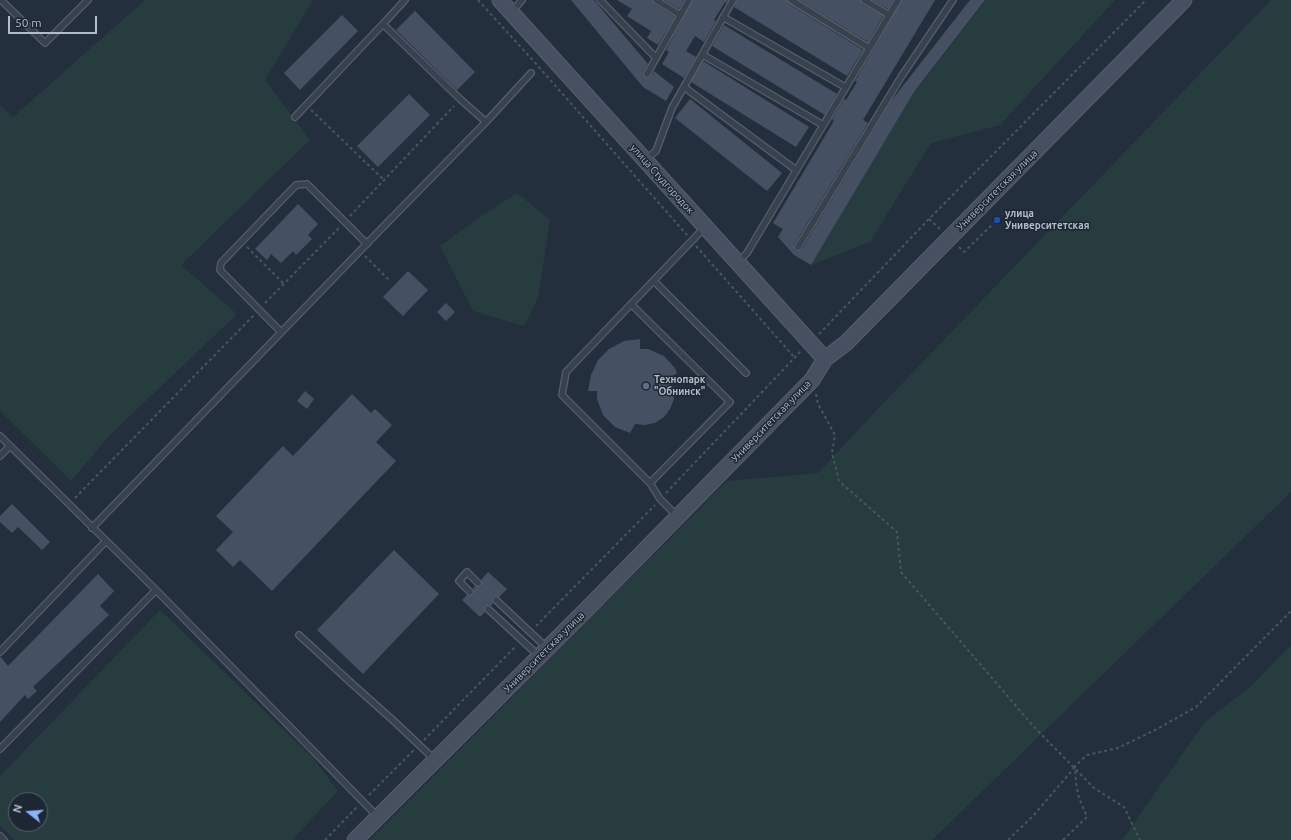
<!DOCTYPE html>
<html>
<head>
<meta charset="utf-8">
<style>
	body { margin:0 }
	#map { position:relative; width:1291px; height:840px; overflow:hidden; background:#242f3e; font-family:Ubuntu,sans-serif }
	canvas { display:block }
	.north { position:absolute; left:8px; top:792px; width:40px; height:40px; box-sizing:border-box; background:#1d2633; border:1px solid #59626f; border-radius:50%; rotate:287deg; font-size:11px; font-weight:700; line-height:16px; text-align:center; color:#b4bcc9 }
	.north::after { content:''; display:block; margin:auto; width:14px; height:18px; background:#8ab4f8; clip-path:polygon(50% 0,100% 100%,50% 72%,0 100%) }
	.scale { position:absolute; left:8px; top:16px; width:89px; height:18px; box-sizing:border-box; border:2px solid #b4bcc9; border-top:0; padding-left:5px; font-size:12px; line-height:14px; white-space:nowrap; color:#b4bcc9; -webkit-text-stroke:3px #1d2633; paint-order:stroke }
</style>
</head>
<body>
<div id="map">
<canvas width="1291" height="840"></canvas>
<div class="north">N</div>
<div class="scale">50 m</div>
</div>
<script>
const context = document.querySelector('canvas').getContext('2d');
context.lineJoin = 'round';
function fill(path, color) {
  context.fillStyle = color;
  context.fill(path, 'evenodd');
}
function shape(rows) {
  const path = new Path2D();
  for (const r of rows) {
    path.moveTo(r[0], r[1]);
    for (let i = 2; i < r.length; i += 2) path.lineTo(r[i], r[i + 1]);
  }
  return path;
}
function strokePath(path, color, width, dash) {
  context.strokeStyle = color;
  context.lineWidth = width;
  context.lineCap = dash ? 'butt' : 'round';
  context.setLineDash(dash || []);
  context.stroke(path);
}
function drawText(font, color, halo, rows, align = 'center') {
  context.font = font + ' Ubuntu,sans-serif';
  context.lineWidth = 3;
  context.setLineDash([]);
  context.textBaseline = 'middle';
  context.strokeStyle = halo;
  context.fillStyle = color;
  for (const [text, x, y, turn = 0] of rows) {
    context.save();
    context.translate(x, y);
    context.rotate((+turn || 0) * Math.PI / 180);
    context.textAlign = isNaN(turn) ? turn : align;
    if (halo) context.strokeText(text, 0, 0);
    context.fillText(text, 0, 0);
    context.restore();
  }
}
const green = shape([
	[145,0,313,0,265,80,310,140,181,265,237,314,110,435,71,481,0,411,0,105,13,117],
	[986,0,1115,0,1000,125,931,143,870,242,811,265,910,98],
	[1271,0,1291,0,1291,492,932,840,370,840,727,481,818,473,890,396],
	[517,193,550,220,538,298,524,326,473,311,440,246,474,221],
	[160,610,313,758,338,791,292,840,15,840,0,826,0,776],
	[16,800,40,800,40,824,16,824],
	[1291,645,1291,840,1122,840,1204,723,1252,685]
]);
const building = shape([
	[571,0,594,0,648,64,643,72,644,76,649,78,654,71,674,87,666,101,643,87],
	[617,0,652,0,654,4,675,17,658,45,647,38,651,31,627,16,632,9],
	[664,0,684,0,679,9],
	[693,0,728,0,726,3,725,2,714,20,716,21,704,42,695,36,686,51,696,57,684,78,662,64,669,52,666,50],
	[737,0,787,0,789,4,863,50,847,76,734,7],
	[799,0,860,0,862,4,883,16,868,42],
	[872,0,893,0,888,9],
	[902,0,935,0,863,120,868,123,794,245,794,249,796,251,800,251,802,249,891,101,970,0,985,0,914,92,811,265,794,255,778,237,783,229,773,223,834,121,832,119,844,99,846,100,857,82,855,81],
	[415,11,475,72,457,90,396,30],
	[342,15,358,31,300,90,284,73],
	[724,25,837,94,825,115,712,46],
	[703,61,809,127,796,147,691,82],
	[409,94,430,115,378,167,357,146],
	[690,99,782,173,767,191,675,118],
	[298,204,318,224,308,235,312,239,296,255,293,251,281,263,271,254,267,260,255,249],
	[408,271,428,290,403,316,383,297],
	[446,303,455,312,446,321,437,312],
	[640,339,640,349,648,349,664,356,675,368,677,373,670,378,674,388,674,399,670,409,664,417,655,423,645,425,635,424,630,433,615,427,603,415,597,399,597,391,588,391,591,375,598,360,609,349,624,341],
	[305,391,314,399,307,409,297,401],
	[352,394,371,413,375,409,392,425,376,442,396,461,272,591,240,560,233,567,216,550,233,532,216,516,283,446,293,456],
	[12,504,50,542,42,550,18,527,12,533,0,522,0,516],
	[394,550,439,594,363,674,317,630],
	[488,572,507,589,499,597,495,596,493,597,492,601,493,603,491,606,489,605,485,606,484,608,485,612,480,617,462,600,467,595,471,596,473,595,474,591,473,589,475,586,479,587,481,586,482,582,481,580],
	[98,574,114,591,100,606,109,615,33,687,37,691,28,699,25,695,0,722,0,656,8,666]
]);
const path = shape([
	[478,0,538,66,687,235],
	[311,110,384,180],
	[350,216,454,106],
	[929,219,940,229],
	[696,246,795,358],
	[247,247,284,284],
	[959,247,964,252,997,220],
	[365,256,389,280],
	[265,303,339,228],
	[819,334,929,219,1146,0],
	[816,394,818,404,835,435,832,453,839,481,897,532,901,572,1034,727,1094,788,1124,807,1140,840],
	[666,493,801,351],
	[75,498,254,315],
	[536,626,655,505],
	[424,740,516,646],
	[369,795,414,750],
	[325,840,357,807],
	[1008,840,1034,815,1075,767],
	[1063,840,1087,817,1079,798,1076,783,1075,766,1087,755,1118,748,1157,729,1196,707,1291,611]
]);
const lane = shape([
	[1,0,45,43,88,0],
	[600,0,656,58],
	[656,0,680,15],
	[791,0,869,48],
	[864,0,889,15],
	[512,12,522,0],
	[723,17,845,87],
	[383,24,405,0],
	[703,55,823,125],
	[647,74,689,0],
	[684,87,796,170],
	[295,117,383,24,460,99,486,122],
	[645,160,656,151,672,108,733,0],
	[798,247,901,77,953,0],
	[738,262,747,253,898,0],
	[654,281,746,373],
	[631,304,730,402,650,483,562,395,566,372,705,227],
	[281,332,220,270,221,263,296,185,307,184,367,244],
	[0,436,156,590,377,816],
	[0,456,10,446],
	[650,483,660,499,677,516],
	[92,528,383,227,486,122,531,73],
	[470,592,459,581,467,572,478,583],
	[496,600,547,648],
	[488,609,539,656],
	[299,635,349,681,396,723,435,760],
	[0,652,105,542],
	[0,749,156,590],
	[0,836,4,840]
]);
const secondary = shape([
	[500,0,825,359],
	[355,840,588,608,812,380,825,359,846,343,1184,0]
]);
const markers = [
	[997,220,4,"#1a4fb4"],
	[646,386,4,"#5c6f8a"]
];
const streetNames = [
	["улица Студгородок",662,179,48],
	["Университетская улица",997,190,-45],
	["Университетская улица",771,421,-46],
	["Университетская улица",544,652,-45]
];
const poiNames = [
	["улица",1005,214],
	["Университетская",1005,226],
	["Технопарк",654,380],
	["\"Обнинск\"",654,392]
];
fill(green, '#263c3f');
fill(building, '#455162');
strokePath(lane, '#565f6c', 8);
strokePath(secondary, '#565f6c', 17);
strokePath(path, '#44595c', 2, [3, 3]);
strokePath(lane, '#38414e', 5.5);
strokePath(secondary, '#465061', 15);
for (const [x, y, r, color] of markers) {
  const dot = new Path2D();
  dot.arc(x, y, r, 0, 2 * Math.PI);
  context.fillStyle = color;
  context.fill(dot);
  strokePath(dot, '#1d2633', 1.5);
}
drawText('10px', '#b4bcc9', '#1d2633', streetNames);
drawText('bold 10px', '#b4bcc9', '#1d2633', poiNames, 'left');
</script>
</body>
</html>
